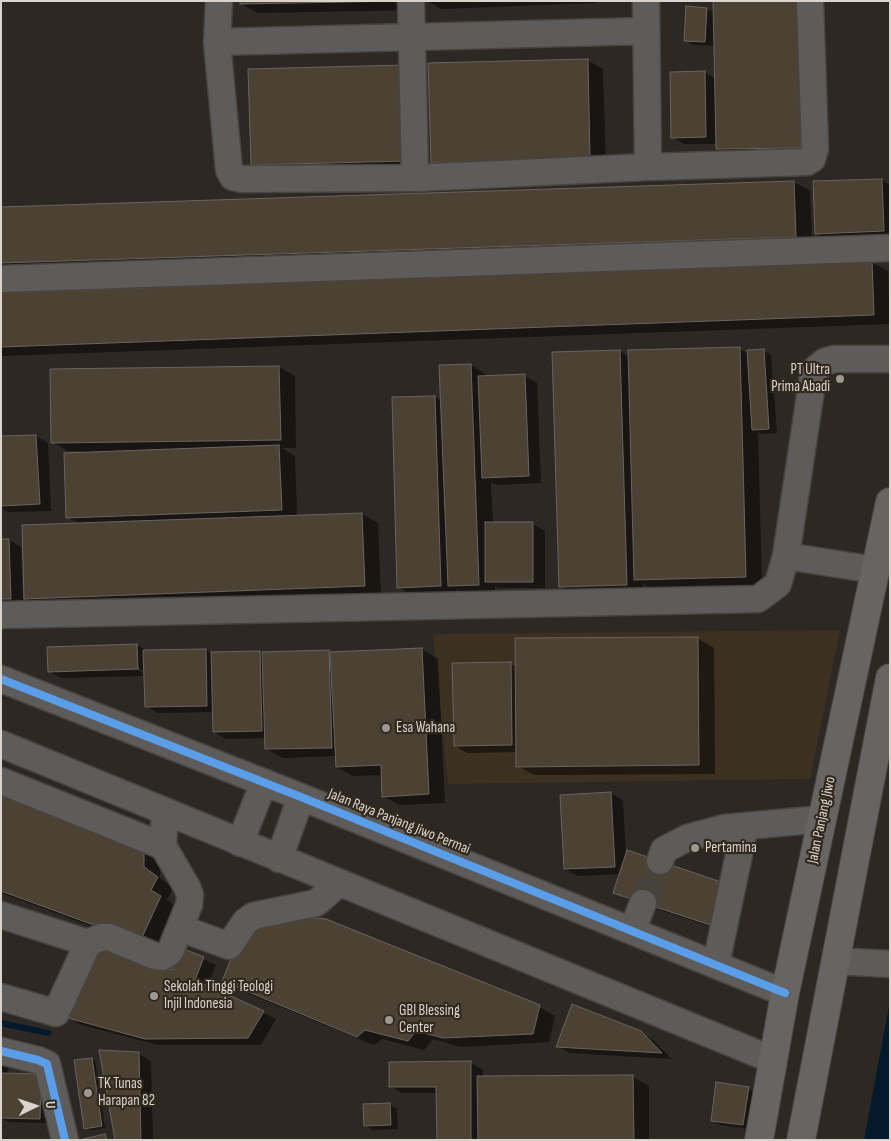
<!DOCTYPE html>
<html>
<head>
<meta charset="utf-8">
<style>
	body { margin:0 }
	#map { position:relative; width:891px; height:1141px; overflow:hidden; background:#2d2823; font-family:"Sofia Sans Condensed",sans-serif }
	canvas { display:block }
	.frame { position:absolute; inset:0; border:2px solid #dad4cd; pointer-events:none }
	.north { position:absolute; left:10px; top:1081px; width:50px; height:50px; -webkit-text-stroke:4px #32291e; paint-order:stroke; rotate:86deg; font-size:14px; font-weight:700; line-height:20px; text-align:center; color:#dad4cd }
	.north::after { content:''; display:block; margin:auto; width:18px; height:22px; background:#dad4cd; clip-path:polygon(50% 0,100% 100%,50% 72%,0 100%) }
</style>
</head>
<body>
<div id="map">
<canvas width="891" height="1141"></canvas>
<div class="frame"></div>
<div class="north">U</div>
</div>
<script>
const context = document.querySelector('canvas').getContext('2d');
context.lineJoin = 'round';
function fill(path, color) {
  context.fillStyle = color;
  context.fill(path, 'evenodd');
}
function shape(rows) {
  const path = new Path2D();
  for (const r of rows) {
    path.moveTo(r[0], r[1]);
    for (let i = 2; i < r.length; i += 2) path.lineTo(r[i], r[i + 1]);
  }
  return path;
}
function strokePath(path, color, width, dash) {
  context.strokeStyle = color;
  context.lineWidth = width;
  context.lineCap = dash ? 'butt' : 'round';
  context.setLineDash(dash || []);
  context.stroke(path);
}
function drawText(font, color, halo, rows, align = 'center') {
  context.font = font + ' "Sofia Sans Condensed",sans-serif';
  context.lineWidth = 4.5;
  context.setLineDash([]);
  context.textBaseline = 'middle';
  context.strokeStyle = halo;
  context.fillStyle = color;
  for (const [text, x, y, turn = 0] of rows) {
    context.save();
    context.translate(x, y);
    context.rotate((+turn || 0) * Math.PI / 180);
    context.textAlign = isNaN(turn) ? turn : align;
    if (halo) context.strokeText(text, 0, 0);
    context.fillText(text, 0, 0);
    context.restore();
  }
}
const built = shape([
	[840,630,810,779,448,784,433,634]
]);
const water = shape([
	[890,1001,890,1140,864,1140]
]);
const shadow = shape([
	[241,1,417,1,417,10,258,13,241,4],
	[428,1,597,1,597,3,441,9],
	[814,1,817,156,733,157,717,148,717,144,684,144,672,137,704,72,716,79,715,46,693,45,685,40,687,8,707,9,715,13],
	[587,60,603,69,606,167,449,172,432,162],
	[249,70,422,169,268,174,252,164],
	[882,180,890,185,890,238,829,241,816,233],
	[794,182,810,191,812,245,1,272,1,208],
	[871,262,888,271,890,324,1,356,1,294],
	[740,349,748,354,763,350,771,355,777,433,761,434,758,432,762,586,651,589,643,584,643,594,577,596,560,586,554,353,620,351,629,357],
	[471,365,487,375,487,377,525,376,537,383,541,483,496,485,491,482,493,523,533,524,545,531,545,588,499,588,495,586,495,593,465,594,456,589,456,595,414,596,398,587,435,397,442,401],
	[279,367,295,376,296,448,282,448,295,456,297,516,362,514,378,523,381,595,42,608,26,598,81,524,67,517,81,451,68,451,52,442],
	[36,436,48,443,51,511,8,512,1,508,1,437],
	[1,540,9,540,21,547,23,605,1,606],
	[697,638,714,648,715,774,534,775,518,766,518,752,467,753,455,746,510,664,517,667],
	[137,645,148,651,206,650,211,653,259,652,264,655,329,651,333,653,422,649,438,659,445,803,399,805,383,796,382,775,353,776,337,767,336,756,283,758,266,749,266,738,226,739,214,732,214,712,158,713,146,706,145,676,61,678,49,671,48,648],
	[133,665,145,672,145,674,132,667],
	[1,791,160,858,160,878,173,888,167,900,176,906,156,950,1,893],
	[610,793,623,800,626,859,724,884,723,931,627,899,615,892,621,874,578,876,565,869],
	[255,933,539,1007,555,1016,549,1042,461,1047,433,1039,424,1050,382,1039,374,1045,239,990,223,981],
	[182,949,216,965,207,987,276,1019,261,1045,158,1045,82,1025,70,1018,173,972],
	[640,1032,653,1040,672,1059,570,1053,558,1046],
	[139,1054,151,1061,153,1140,116,1140],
	[92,1059,95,1061,105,1128,89,1130,86,1128],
	[1,1063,9,1067,7,1074,41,1075,48,1123,8,1122,1,1118],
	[390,1063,471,1063,483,1070,483,1078,633,1077,649,1086,649,1140,438,1140,438,1093,402,1093,390,1086],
	[748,1088,756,1093,751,1129,720,1125,712,1120],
	[389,1104,397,1109,398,1129,373,1130,365,1126]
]);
const stream = shape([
	[1,1023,48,1033]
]);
const building = shape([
	[240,1,401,1,240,4,240,1],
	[713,1,799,1,801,148,716,149,713,1],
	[686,6,707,8,705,42,684,41,686,6],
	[588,59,590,159,431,163,428,63,588,59],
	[403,65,406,161,251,165,248,69,403,65],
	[705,71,706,137,671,138,670,72,705,71],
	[882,179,884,231,815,234,813,181,882,179],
	[794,181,796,237,1,263,1,207,794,181],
	[872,261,874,315,1,347,1,293,872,261],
	[740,347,746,577,634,580,628,350,740,347],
	[764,349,769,429,752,430,747,350,764,349],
	[620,350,627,585,559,587,552,352,620,350],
	[471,364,479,585,448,586,439,365,471,364],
	[279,366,281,440,51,443,50,369,279,366],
	[525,374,529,476,482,478,478,376,525,374],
	[435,396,441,586,397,588,392,397,435,396],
	[36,435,40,504,1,506,1,436,36,435],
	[279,445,282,510,66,518,64,453,279,445],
	[362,513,365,586,24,599,22,525,362,513],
	[485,522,533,522,533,582,485,582,485,522],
	[1,539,9,539,11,599,1,599,1,539],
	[698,637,699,765,516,767,515,638,698,637],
	[137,644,138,669,48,672,47,647,137,644],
	[422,648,429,794,382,797,381,765,336,767,330,652,422,648],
	[206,649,207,706,145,707,143,650,206,649],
	[329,650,332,748,265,749,262,652,329,650],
	[260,651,262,731,213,732,211,652,260,651],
	[511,662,512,745,454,746,452,663,511,662],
	[1,788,144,848,144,867,158,877,151,890,161,896,140,942,1,891,1,788],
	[611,792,615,867,564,869,560,795,611,792],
	[627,850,724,883,710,925,613,893,627,850],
	[287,915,326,919,540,1005,533,1034,443,1038,416,1031,408,1041,365,1030,357,1037,222,981,241,934,254,932,263,923,287,915],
	[104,939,172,970,181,948,204,957,195,980,264,1011,248,1038,145,1039,68,1018,104,939],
	[572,1004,641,1031,662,1053,556,1047,572,1004],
	[99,1050,139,1052,141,1140,115,1140,99,1050],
	[92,1058,102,1126,84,1129,74,1060,92,1058],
	[471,1061,471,1140,437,1140,436,1087,389,1087,389,1062,471,1061],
	[1,1073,41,1074,40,1119,1,1118,1,1073],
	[633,1075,634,1140,478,1140,477,1076,633,1075],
	[716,1082,749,1087,743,1125,711,1121,716,1082],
	[390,1103,391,1125,364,1126,363,1104,390,1103],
	[105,1134,107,1140,79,1140,105,1134]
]);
const minorTunnel = shape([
	[643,903,660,861]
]);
const minor = shape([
	[219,1,217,42,229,170,233,177,242,179,415,178,648,167,807,162,812,159,815,149,810,1],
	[411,1,415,178],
	[646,1,648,167],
	[217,42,646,31],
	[1,279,890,248],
	[786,556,875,570],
	[1,615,758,599,778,584,786,556,813,376,817,368,824,362,834,359,890,359],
	[1,679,301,797,785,993],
	[1,744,773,1060],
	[1,781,163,846],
	[240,843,264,782],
	[279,859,301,797],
	[660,861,664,850,687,838,724,828,822,819],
	[1,915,88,943],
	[180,928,229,946,245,922,253,916,316,903,339,883],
	[632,931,643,903],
	[835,961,890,964],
	[716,964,745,826],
	[1,997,56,1013,88,943,102,937,109,937,155,956,162,957,170,952,189,905,190,895,187,887,163,846,165,812],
	[1,1051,38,1060,47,1064,65,1140]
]);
const major = shape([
	[759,1140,785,993,890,502],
	[801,1140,890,678]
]);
const cycleway = shape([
	[1,679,301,797,785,993],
	[1,1051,38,1060,47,1064,65,1140]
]);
const markers = [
	[840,379,5,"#9d9892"],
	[386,728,5,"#9d9892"],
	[695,848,5,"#9d9892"],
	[154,996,5,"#9d9892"],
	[389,1020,5,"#9d9892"],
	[88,1093,5,"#9d9892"]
];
const poiNames = [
	["PT Ultra",830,370,"right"],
	["Prima Abadi",830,387,"right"],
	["Esa Wahana",396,728],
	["Pertamina",705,848],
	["Sekolah Tinggi Teologi",164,987],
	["Injil Indonesia",164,1004],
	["GBI Blessing",399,1011],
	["Center",399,1028],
	["TK Tunas",98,1084],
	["Harapan 82",98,1101]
];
const streetNames = [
	["Jalan Panjang Jiwo",822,820,-78],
	["Jalan Raya Panjang Jiwo Permai",399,822,22]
];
fill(built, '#3c3020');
fill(water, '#041a2c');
fill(shadow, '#0007');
strokePath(stream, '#041a2c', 6);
fill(building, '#4c4234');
strokePath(building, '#696460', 1);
strokePath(minorTunnel, '#47423c', 26, [26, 13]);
strokePath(minor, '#48443f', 29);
strokePath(major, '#48443f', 30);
strokePath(minor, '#5e5c5b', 26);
strokePath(major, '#686464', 28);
strokePath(cycleway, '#5a9eea', 8);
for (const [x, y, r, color] of markers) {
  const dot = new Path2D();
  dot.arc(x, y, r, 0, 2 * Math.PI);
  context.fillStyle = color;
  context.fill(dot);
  strokePath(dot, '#32291e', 2);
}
drawText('15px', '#dad4cd', '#32291e', poiNames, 'left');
drawText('15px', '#dad4cd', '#32291e', streetNames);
</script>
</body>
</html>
